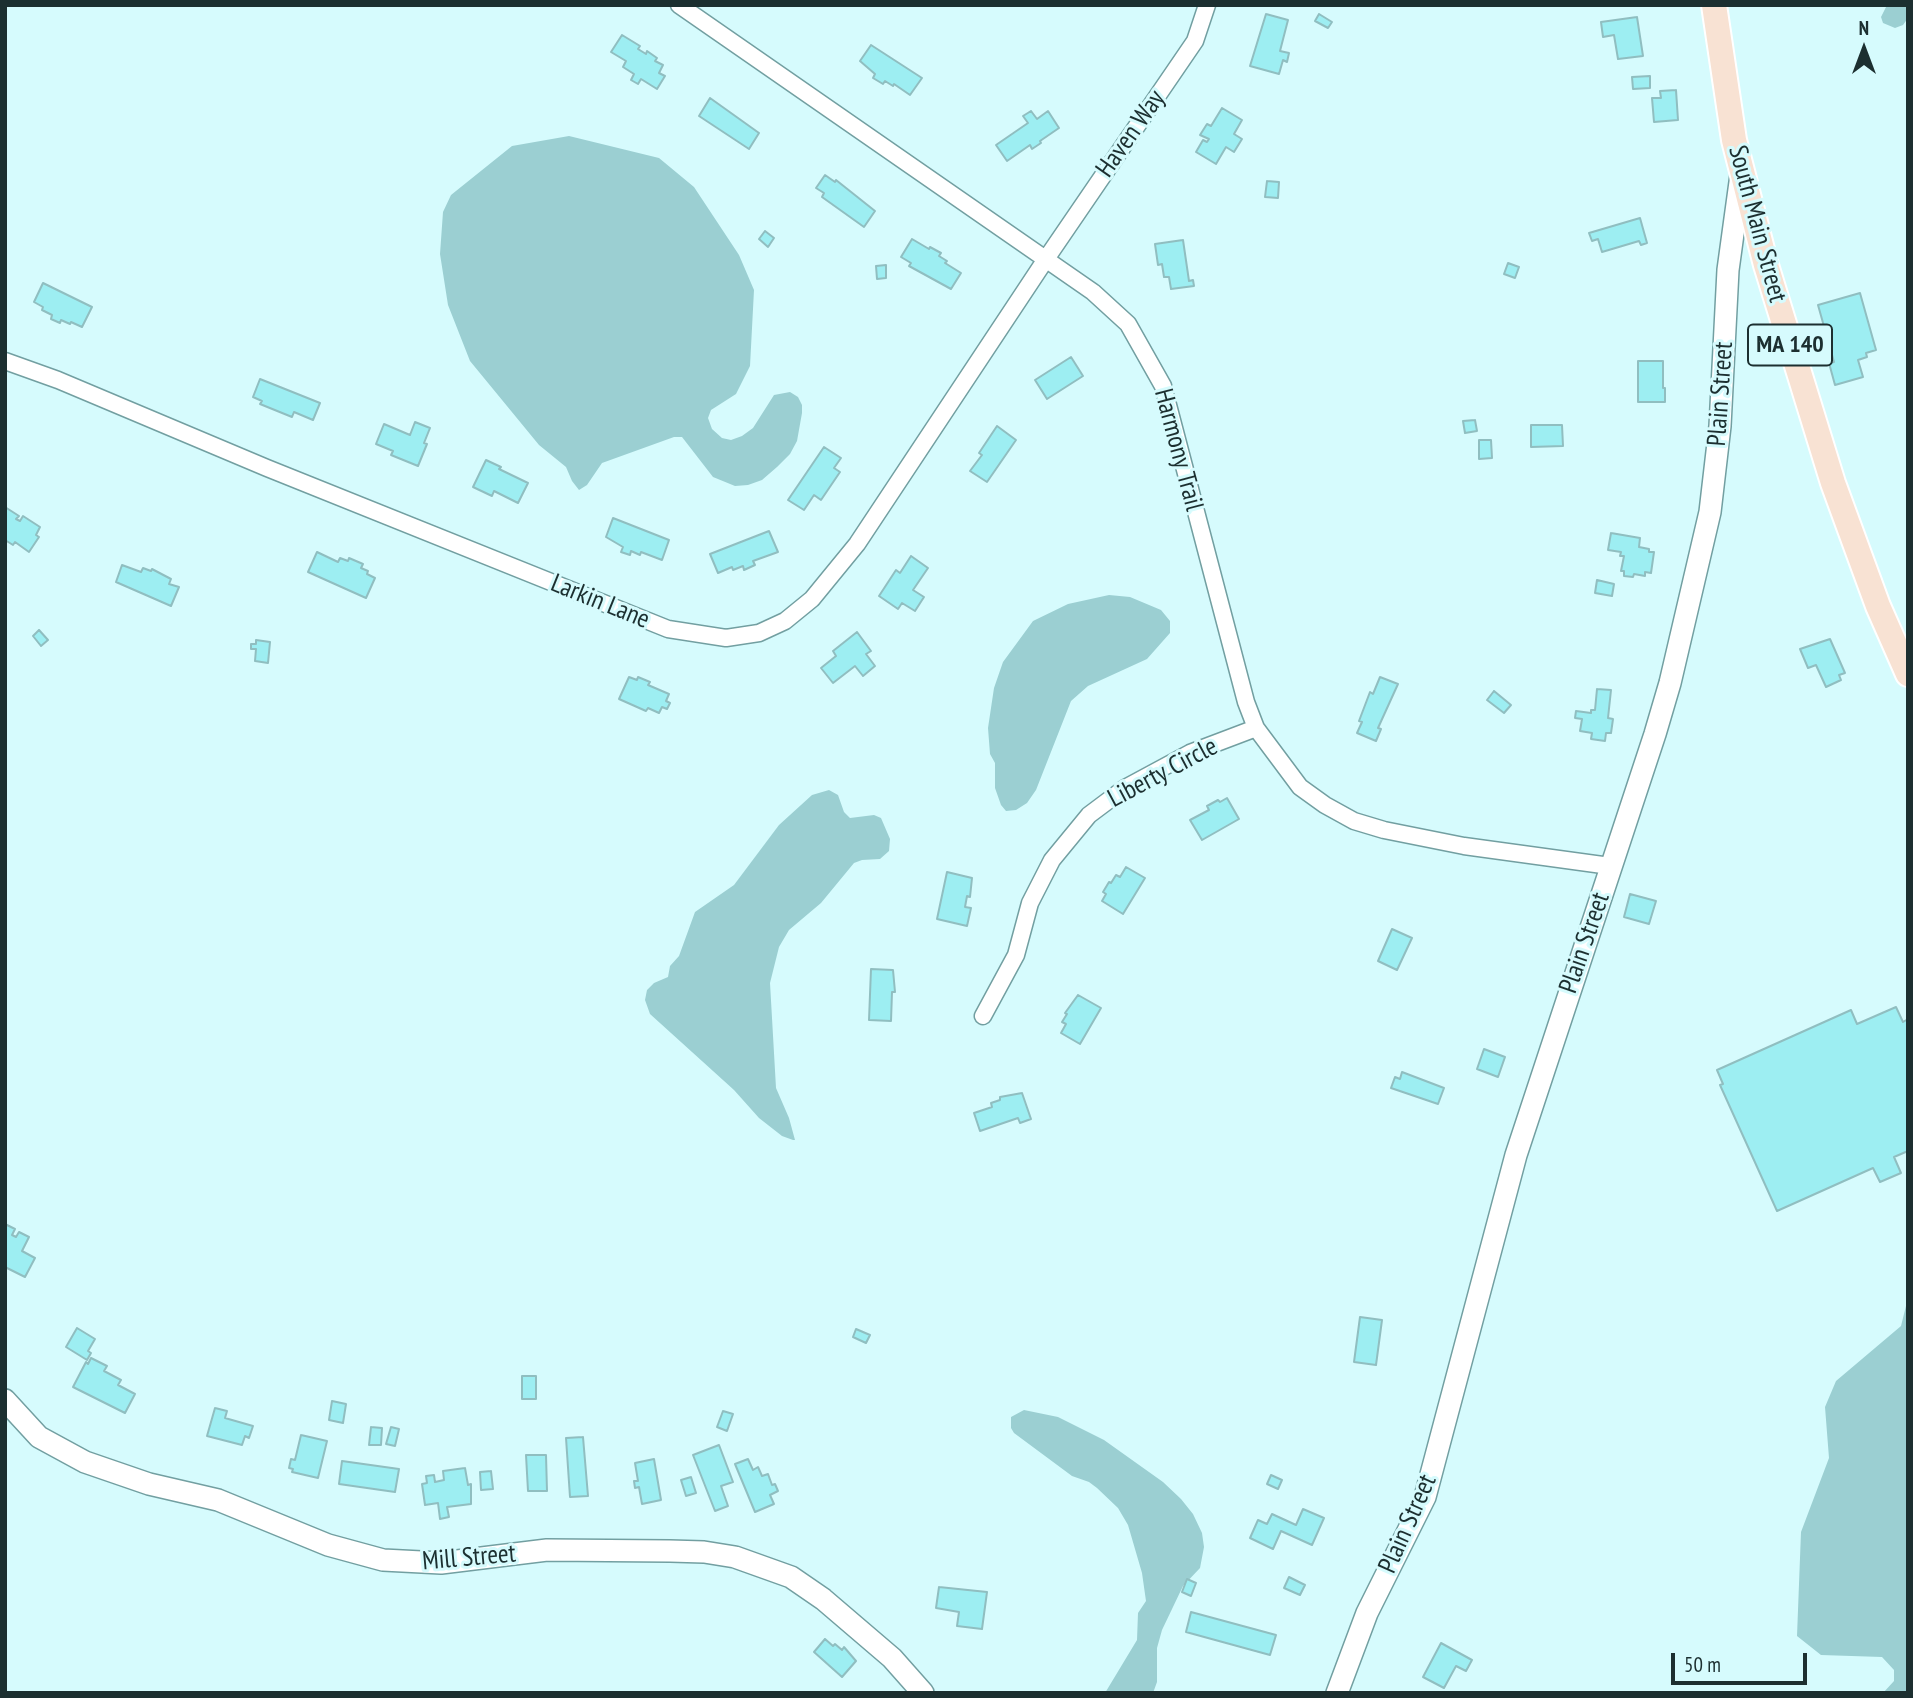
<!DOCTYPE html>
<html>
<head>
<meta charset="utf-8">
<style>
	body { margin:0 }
	#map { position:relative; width:1913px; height:1698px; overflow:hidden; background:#d6fbfd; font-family:"PT Sans Narrow",sans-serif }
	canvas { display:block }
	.frame { position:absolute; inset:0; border:7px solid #1c2f30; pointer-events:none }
	.north { position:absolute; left:1829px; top:14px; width:70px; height:70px; -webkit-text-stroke:5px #d6fbfd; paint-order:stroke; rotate:0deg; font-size:19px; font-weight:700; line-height:28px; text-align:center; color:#1c2f30 }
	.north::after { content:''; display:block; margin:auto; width:24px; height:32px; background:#1c2f30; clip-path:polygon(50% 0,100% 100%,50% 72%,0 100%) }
	.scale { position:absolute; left:1671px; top:1653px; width:136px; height:32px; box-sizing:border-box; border:4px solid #1c2f30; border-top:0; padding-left:9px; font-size:21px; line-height:24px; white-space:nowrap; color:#1c2f30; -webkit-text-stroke:5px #d6fbfd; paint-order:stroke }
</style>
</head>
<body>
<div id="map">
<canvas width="1913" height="1698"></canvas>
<div class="frame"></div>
<div class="north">N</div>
<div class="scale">50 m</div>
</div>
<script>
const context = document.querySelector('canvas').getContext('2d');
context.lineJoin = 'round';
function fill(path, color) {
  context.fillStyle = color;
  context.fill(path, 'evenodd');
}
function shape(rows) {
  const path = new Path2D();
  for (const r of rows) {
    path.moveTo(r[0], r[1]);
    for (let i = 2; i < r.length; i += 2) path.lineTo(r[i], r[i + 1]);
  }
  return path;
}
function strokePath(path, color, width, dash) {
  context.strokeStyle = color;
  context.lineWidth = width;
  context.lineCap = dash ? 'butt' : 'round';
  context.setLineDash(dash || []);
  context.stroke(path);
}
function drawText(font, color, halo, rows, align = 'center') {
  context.font = font + ' "PT Sans Narrow",sans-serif';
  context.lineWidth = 6;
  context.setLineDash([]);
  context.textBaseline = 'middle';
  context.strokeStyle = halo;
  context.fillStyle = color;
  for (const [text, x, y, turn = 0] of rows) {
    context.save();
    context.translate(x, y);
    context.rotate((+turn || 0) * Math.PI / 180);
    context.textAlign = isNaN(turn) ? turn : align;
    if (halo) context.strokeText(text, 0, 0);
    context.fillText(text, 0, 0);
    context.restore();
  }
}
const green = shape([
	[1887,5,1908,5,1908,18,1903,25,1895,28,1883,23,1881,17],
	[569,136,659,158,694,187,739,255,754,290,750,366,736,394,711,410,708,418,712,429,722,438,731,440,742,436,753,428,774,395,790,392,798,397,802,405,802,413,797,441,790,454,777,467,762,480,748,485,735,486,713,477,682,437,674,437,602,463,587,485,579,490,572,481,566,467,539,445,470,361,448,305,440,254,443,212,451,195,512,146],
	[1109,595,1130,597,1161,610,1170,621,1170,633,1147,659,1088,686,1071,701,1036,790,1027,803,1016,810,1006,811,1001,805,995,788,995,763,990,754,988,728,994,688,1003,662,1033,621,1068,604],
	[829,790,838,795,844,812,850,818,874,815,881,818,890,839,889,851,880,859,862,860,854,863,821,903,789,930,779,947,770,983,776,1088,789,1118,795,1140,793,1140,782,1136,759,1118,734,1090,650,1014,645,1000,647,990,654,983,668,977,670,966,679,956,695,912,734,885,779,825,812,795],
	[1908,1298,1908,1693,1883,1693,1894,1681,1894,1670,1882,1657,1821,1655,1797,1636,1801,1532,1829,1458,1825,1407,1836,1381,1901,1326],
	[1024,1410,1058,1417,1104,1440,1163,1482,1181,1499,1193,1514,1202,1533,1204,1547,1200,1568,1183,1586,1162,1630,1157,1648,1157,1682,1153,1693,1105,1693,1137,1640,1138,1613,1146,1601,1142,1573,1128,1525,1118,1508,1097,1488,1089,1482,1072,1476,1014,1433,1011,1428,1011,1417]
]);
const building = shape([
	[1266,14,1288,20,1280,51,1289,53,1287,62,1283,60,1279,74,1250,66,1266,14],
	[1319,14,1332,22,1328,28,1315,21,1319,14],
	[1637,17,1643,56,1618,59,1614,35,1603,37,1601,22,1637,17],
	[622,35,640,46,638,49,646,54,647,51,657,58,655,61,663,65,659,73,665,76,657,89,641,79,638,84,631,80,634,74,623,67,626,61,611,52,622,35],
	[871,45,922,78,910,95,894,84,893,86,885,81,883,84,873,78,875,74,860,61,871,45],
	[1650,76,1650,88,1633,89,1632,77,1650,76],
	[1676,90,1678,120,1654,122,1652,98,1661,98,1660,91,1676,90],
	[710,98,759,133,749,149,699,116,710,98],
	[1222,108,1242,120,1234,134,1242,139,1234,152,1226,147,1216,164,1196,152,1203,140,1207,142,1209,139,1200,135,1207,124,1211,126,1222,108],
	[1031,111,1037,119,1048,111,1059,128,1040,141,1041,143,1032,149,1030,145,1007,161,996,145,1028,123,1023,116,1031,111],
	[825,175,835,182,836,180,875,211,864,227,822,197,824,193,816,188,825,175],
	[1267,181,1279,182,1278,198,1265,197,1267,181],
	[1640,218,1647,243,1641,245,1639,241,1602,252,1598,239,1592,241,1589,233,1640,218],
	[765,231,774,238,768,247,759,239,765,231],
	[912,239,929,249,930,247,941,253,939,256,947,261,945,263,961,273,951,289,909,266,911,263,901,257,912,239],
	[1183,240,1189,281,1193,280,1194,286,1171,289,1169,277,1164,277,1162,264,1158,265,1155,244,1183,240],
	[1508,263,1519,267,1515,278,1504,274,1508,263],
	[886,265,886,278,877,279,876,266,886,265],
	[43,283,92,307,82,327,71,322,70,324,61,320,60,323,51,319,52,315,42,310,43,307,34,302,43,283],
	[1860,293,1876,350,1866,353,1867,357,1858,360,1863,377,1835,385,1829,363,1834,362,1818,305,1860,293],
	[1071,357,1083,376,1047,399,1035,380,1071,357],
	[1638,361,1663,361,1663,388,1665,388,1665,402,1638,402,1638,361],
	[260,379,320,403,313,420,294,412,292,417,260,404,262,401,253,397,260,379],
	[1475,420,1477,431,1465,433,1463,421,1475,420],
	[415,422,430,428,424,443,427,444,418,466,391,455,393,451,376,444,384,424,410,435,415,422],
	[1531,425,1562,425,1563,446,1531,447,1531,425],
	[997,426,1016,440,987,482,970,471,982,455,979,453,997,426],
	[1479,440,1491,440,1492,458,1479,459,1479,440],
	[824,447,841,458,834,468,840,472,821,500,814,495,804,510,788,500,824,447],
	[486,460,501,467,499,469,528,483,518,503,494,491,492,496,473,487,486,460],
	[5,507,19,516,16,519,20,521,23,516,40,527,36,535,39,537,29,552,15,542,13,545,5,540,5,507],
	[613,518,669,540,662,560,641,552,640,555,631,551,630,555,621,552,623,547,606,537,613,518],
	[769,531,778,552,753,561,755,565,744,570,743,566,733,570,732,567,718,573,710,554,769,531],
	[1611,533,1640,538,1639,547,1649,549,1649,552,1654,552,1651,573,1645,572,1645,576,1634,574,1633,577,1624,576,1624,571,1621,571,1624,556,1620,556,1621,552,1608,550,1611,533],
	[317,552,338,562,340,558,348,561,349,558,363,564,361,568,368,571,367,574,375,578,366,598,308,572,317,552],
	[911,556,928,568,913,590,924,597,915,611,902,603,898,609,879,596,896,570,900,573,911,556],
	[122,565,141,572,143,568,151,571,152,569,171,579,169,584,179,587,171,606,116,582,122,565],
	[1597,580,1614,584,1612,596,1595,593,1597,580],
	[39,630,48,640,41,646,33,636,39,630],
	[857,632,871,651,866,654,875,666,863,676,855,666,833,683,821,668,836,656,833,651,857,632],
	[1830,639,1845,673,1839,675,1841,680,1826,687,1816,665,1808,668,1800,649,1830,639],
	[256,640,270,642,268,663,255,661,256,649,251,649,251,644,256,644,256,640],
	[629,677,637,680,638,677,650,682,648,685,669,694,666,701,670,703,667,709,662,707,659,713,648,708,646,711,619,699,629,677],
	[1380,677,1398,684,1378,728,1381,729,1376,741,1357,733,1362,722,1359,721,1370,692,1373,694,1380,677],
	[1597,689,1611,690,1608,718,1613,719,1611,733,1606,733,1605,741,1591,739,1592,733,1580,731,1582,719,1575,718,1576,711,1591,713,1591,710,1595,710,1597,689],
	[1494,691,1511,705,1504,713,1487,700,1494,691],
	[1227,798,1239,819,1202,840,1190,820,1209,810,1207,806,1218,800,1220,802,1227,798],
	[1126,867,1145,878,1123,914,1102,901,1106,894,1103,892,1109,882,1111,883,1116,875,1120,877,1126,867],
	[947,872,972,878,970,897,967,896,965,907,971,908,967,926,937,919,947,872],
	[1630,894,1656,901,1649,924,1624,917,1630,894],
	[1392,929,1412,938,1397,970,1378,961,1392,929],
	[871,969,893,970,895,992,892,992,891,1021,869,1020,871,969],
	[1078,995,1101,1008,1080,1044,1061,1033,1066,1024,1062,1022,1067,1014,1065,1013,1078,995],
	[1896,1007,1903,1022,1908,1019,1908,1151,1894,1157,1901,1173,1880,1182,1873,1168,1777,1211,1720,1085,1723,1084,1717,1070,1851,1010,1857,1024,1896,1007],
	[1484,1049,1505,1057,1498,1077,1477,1069,1484,1049],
	[1402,1072,1444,1088,1438,1104,1391,1088,1395,1077,1400,1079,1402,1072],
	[1022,1093,1031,1119,1020,1123,1018,1118,980,1131,974,1113,992,1107,991,1103,1000,1100,1000,1097,1022,1093],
	[5,1224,15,1229,12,1235,16,1237,19,1232,29,1237,22,1251,35,1258,25,1277,5,1267,5,1224],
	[1360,1317,1382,1320,1376,1365,1354,1362,1360,1317],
	[77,1328,95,1339,88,1351,91,1353,87,1360,66,1347,77,1328],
	[856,1329,870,1335,866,1343,853,1337,856,1329],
	[91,1358,107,1366,104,1371,121,1380,118,1385,135,1394,125,1413,73,1387,86,1362,88,1364,91,1358],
	[522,1376,536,1376,536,1399,522,1399,522,1376],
	[332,1401,346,1404,343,1423,329,1420,332,1401],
	[215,1408,227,1411,225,1418,253,1426,249,1438,245,1436,242,1445,207,1436,215,1408],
	[723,1411,733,1414,727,1431,717,1427,723,1411],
	[371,1427,382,1428,381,1445,369,1445,371,1427],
	[391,1427,399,1429,395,1446,386,1444,391,1427],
	[301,1435,327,1441,318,1478,292,1472,293,1469,289,1468,291,1459,295,1460,301,1435],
	[583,1437,588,1496,570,1497,566,1438,583,1437],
	[719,1445,733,1482,721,1486,728,1506,715,1511,693,1455,719,1445],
	[526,1455,546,1455,547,1491,528,1491,526,1455],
	[654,1459,661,1500,642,1504,639,1487,635,1488,634,1481,638,1481,635,1463,654,1459],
	[748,1459,753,1470,758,1467,762,1476,768,1474,772,1485,775,1484,778,1491,770,1495,774,1504,755,1512,735,1464,748,1459],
	[342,1461,399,1469,395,1492,339,1484,342,1461],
	[465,1468,468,1485,471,1484,471,1504,447,1507,449,1517,440,1519,438,1503,425,1505,422,1484,427,1483,426,1476,434,1475,435,1482,444,1480,443,1471,465,1468],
	[491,1471,493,1489,481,1490,480,1472,491,1471],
	[1271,1475,1282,1480,1278,1489,1267,1484,1271,1475],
	[691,1477,696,1493,686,1496,681,1480,691,1477],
	[1303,1509,1324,1518,1312,1545,1281,1531,1273,1549,1250,1538,1258,1520,1267,1524,1272,1514,1296,1525,1303,1509],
	[1289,1577,1305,1585,1300,1595,1284,1588,1289,1577],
	[1187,1579,1196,1583,1191,1596,1182,1592,1187,1579],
	[939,1587,987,1592,982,1629,957,1626,959,1612,936,1608,939,1587],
	[1191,1612,1276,1635,1270,1655,1186,1632,1191,1612],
	[825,1639,833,1646,835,1644,842,1650,844,1647,856,1661,842,1677,814,1652,825,1639],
	[1441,1643,1472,1660,1466,1671,1456,1666,1444,1688,1423,1677,1441,1643]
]);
const street = shape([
	[679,5,1093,292,1128,324,1163,386,1246,702,1256,728,1300,787,1325,805,1354,821,1384,830,1464,846,1610,866],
	[5,361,58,380,267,468,668,629,726,638,759,633,785,621,812,599,857,544,1046,259,1195,41,1207,5],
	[983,1016,1016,955,1030,903,1052,860,1089,815,1125,788,1190,753,1256,728]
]);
const secondary = shape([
	[5,1400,39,1437,85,1462,149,1484,218,1500,328,1545,383,1560,441,1563,547,1550,670,1551,704,1552,735,1557,791,1577,823,1599,892,1658,923,1693],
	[1337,1693,1367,1613,1425,1497,1516,1155,1655,734,1670,683,1710,512,1720,426,1728,270,1741,175]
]);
const primary = shape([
	[1714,5,1734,140,1766,265,1833,483,1878,606,1908,674]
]);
const shields = [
	[1790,345,84]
];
const shieldNames = [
	["MA 140",1790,345]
];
const streetNames = [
	["Haven Way",1131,134,-55],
	["South Main Street",1757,224,75],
	["Plain Street",1721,394,-86],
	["Harmony Trail",1178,450,75],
	["Larkin Lane",600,602,22],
	["Liberty Circle",1163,773,-28],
	["Plain Street",1585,943,-71],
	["Plain Street",1408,1524,-66],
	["Mill Street",469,1558,-5]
];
fill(green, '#9bcfd2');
fill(building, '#9deef2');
strokePath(building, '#90bec0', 2);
strokePath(street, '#729fa1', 19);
strokePath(secondary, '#729fa1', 24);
strokePath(primary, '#fff', 28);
strokePath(street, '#fff', 16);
strokePath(secondary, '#fff', 21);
strokePath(primary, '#f8e2d3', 24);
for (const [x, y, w] of shields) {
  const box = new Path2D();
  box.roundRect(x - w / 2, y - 20.5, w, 41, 5);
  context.fillStyle = '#d6fbfd';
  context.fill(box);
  strokePath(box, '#1c2f30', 2);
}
drawText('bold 24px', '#1c2f30', null, shieldNames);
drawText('26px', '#1c2f30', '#d6fbfd', streetNames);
</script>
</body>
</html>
